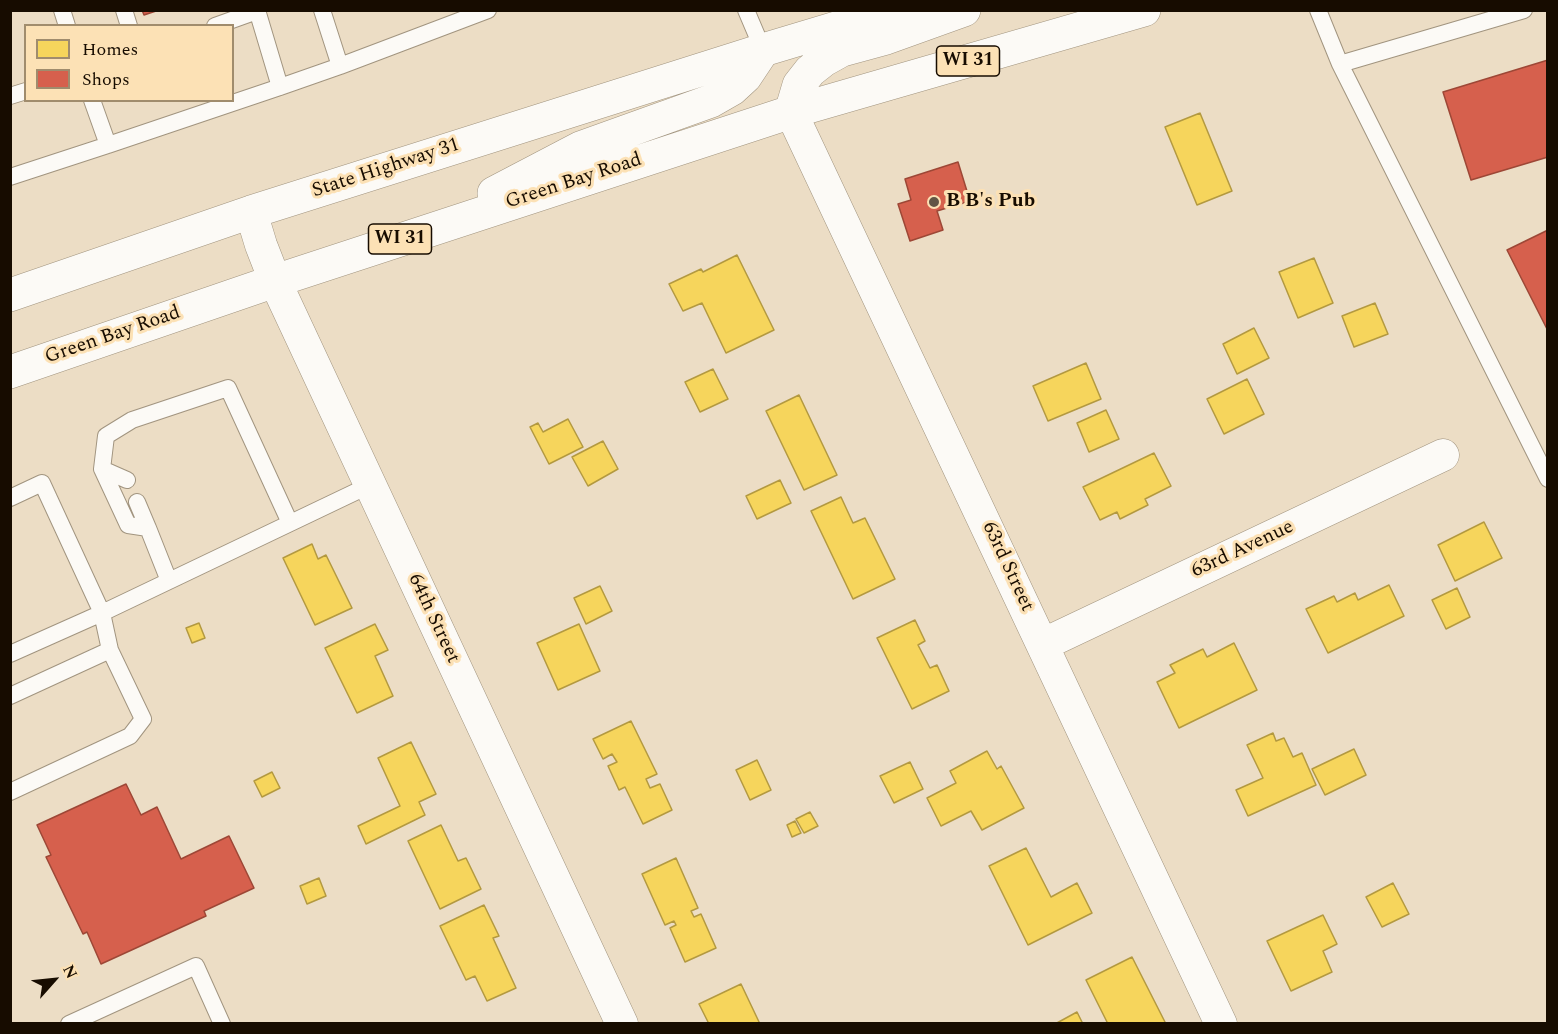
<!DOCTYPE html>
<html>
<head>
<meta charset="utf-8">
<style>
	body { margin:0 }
	#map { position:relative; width:1558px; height:1034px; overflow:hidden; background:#ecddc5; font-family:Spectral,serif }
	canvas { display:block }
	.frame { position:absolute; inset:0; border:12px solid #170c00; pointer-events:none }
	.legend { position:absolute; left:24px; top:24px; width:210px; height:78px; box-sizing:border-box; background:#fce1b5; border:2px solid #a08c6d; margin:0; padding:8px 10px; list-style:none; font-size:18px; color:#170c00 }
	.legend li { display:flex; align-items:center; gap:12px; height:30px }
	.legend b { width:30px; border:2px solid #a08c6d }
	.north { position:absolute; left:24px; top:950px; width:60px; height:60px; -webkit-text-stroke:4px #fce1b5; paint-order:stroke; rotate:63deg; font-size:16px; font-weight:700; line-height:24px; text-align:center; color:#170c00 }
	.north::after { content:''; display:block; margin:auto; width:21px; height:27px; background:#170c00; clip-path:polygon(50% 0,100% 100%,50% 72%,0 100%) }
</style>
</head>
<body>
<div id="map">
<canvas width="1558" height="1034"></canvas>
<div class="frame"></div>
<ul class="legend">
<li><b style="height:16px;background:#f6d55c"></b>Homes</li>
<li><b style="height:16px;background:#d6604d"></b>Shops</li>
</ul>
<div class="north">N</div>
</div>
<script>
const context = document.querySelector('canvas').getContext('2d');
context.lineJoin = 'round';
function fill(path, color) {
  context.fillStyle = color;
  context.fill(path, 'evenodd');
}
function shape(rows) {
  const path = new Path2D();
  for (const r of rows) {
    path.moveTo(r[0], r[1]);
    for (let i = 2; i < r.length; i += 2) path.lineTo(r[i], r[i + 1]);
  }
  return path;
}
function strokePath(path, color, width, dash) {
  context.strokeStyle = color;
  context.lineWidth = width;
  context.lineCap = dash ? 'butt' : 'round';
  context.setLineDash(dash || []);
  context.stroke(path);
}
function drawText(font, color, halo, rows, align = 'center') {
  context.font = font + ' Spectral,serif';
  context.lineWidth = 6;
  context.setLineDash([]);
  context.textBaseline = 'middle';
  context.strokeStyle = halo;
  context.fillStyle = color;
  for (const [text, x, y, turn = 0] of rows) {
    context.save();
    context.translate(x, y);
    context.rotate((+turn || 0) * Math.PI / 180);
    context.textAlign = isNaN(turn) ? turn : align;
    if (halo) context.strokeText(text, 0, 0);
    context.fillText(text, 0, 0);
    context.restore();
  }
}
const homes = shape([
	[1200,113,1232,191,1197,205,1165,127,1200,113],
	[737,255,774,330,726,353,702,303,683,311,669,284,701,269,703,272,737,255],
	[1314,258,1333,303,1298,318,1279,272,1314,258],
	[1375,303,1388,334,1354,347,1342,316,1375,303],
	[1254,328,1269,358,1237,374,1223,344,1254,328],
	[1086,363,1101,399,1048,421,1033,386,1086,363],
	[713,369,728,399,700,412,685,382,713,369],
	[1247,379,1264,414,1224,434,1207,399,1247,379],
	[799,395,837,475,804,490,766,411,799,395],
	[1106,410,1119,439,1089,452,1077,423,1106,410],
	[568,419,583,447,549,464,530,427,538,423,543,432,568,419],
	[603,441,618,469,588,486,572,457,603,441],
	[1154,453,1171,486,1145,499,1148,505,1120,519,1117,512,1100,520,1083,487,1154,453],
	[780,480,791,503,757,519,746,496,780,480],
	[841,497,853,523,865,518,895,579,853,599,811,511,841,497],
	[1484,522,1502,558,1455,581,1438,545,1484,522],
	[312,544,318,559,326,555,352,608,315,625,283,558,312,544],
	[1389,585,1404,616,1328,653,1306,609,1334,596,1337,602,1355,593,1358,600,1389,585],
	[600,586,612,611,586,624,574,598,600,586],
	[1457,588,1470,617,1446,629,1432,600,1457,588],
	[915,620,925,641,918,645,930,668,937,665,949,691,912,709,877,638,915,620],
	[199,623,205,638,192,643,186,628,199,623],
	[375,624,388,650,375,656,393,696,357,713,325,648,375,624],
	[579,624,600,671,558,690,537,643,579,624],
	[1234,643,1257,690,1179,728,1157,682,1175,673,1170,665,1203,649,1207,657,1234,643],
	[631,721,657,774,646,779,650,788,660,784,672,810,643,824,625,787,619,790,608,766,617,762,612,754,603,759,593,739,631,721],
	[1273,733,1276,741,1284,738,1293,757,1302,753,1316,785,1248,816,1236,790,1263,778,1247,745,1273,733],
	[411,742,436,794,419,802,425,815,366,844,358,826,400,806,378,758,411,742],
	[1354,749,1366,775,1325,795,1312,769,1354,749],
	[987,751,997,769,1001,766,1024,808,982,830,971,811,941,826,927,798,956,783,950,771,987,751],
	[757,760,771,790,750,800,736,770,757,760],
	[910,762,923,789,894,803,880,776,910,762],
	[272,772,280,788,262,797,254,781,272,772],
	[810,812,818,826,804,833,796,819,810,812],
	[795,821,801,833,792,837,787,825,795,821],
	[441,825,458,861,466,858,481,889,440,909,408,841,441,825],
	[1026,848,1051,897,1077,883,1092,913,1028,945,989,866,1026,848],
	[676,858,698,908,691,911,694,917,701,914,716,948,685,962,670,928,676,925,674,921,665,925,642,874,676,858],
	[319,878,326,896,307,904,300,886,319,878],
	[1393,883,1409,914,1382,927,1366,897,1393,883],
	[484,905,499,936,493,938,516,988,487,1001,475,976,466,980,440,926,484,905],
	[1323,915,1337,944,1323,951,1332,972,1291,991,1267,941,1323,915],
	[1132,957,1166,1024,1108,1024,1086,980,1132,957],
	[741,984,760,1024,709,1024,699,1004,741,984],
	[1077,1012,1083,1024,1055,1024,1077,1012]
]);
const shops = shape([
	[142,10,159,10,144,15,142,10],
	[1548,60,1548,157,1471,180,1443,92,1548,60],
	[958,162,970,201,937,211,943,230,910,241,898,204,911,200,905,179,958,162],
	[1548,230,1548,331,1507,250,1548,230],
	[126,784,141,815,157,807,181,859,229,836,254,888,204,911,206,916,101,964,87,932,83,934,46,857,51,855,37,825,126,784]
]);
const lane = shape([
	[62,10,67,26],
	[124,10,129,26],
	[257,10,280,87,340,66],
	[322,10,340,66,488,10],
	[746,10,763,50],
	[1318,10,1340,64,1548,479],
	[215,26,257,11],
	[1340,64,1524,10],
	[10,96,26,91],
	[108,145,280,87],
	[10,177,108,145,92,100],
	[102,469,127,480],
	[10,498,42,483,102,613,10,654],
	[137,502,148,528],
	[169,581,148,528,128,525,102,469,106,436,132,420,228,388,290,523],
	[10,696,110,650,102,613,370,485],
	[10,792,130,736,143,719,110,650],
	[69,1024,196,966,222,1024]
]);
const street = shape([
	[791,112,1221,1024],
	[251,212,261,245,275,281,622,1024],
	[1044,644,1443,455]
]);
const primary = shape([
	[791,112,799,85,810,71,824,60,842,50,886,38,964,10],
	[494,193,580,148,711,101,732,89,745,77,763,50],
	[10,295,251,212,763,50,896,10],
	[10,372,275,281,791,112,1144,10]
]);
const markers = [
	[934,202,6,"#625545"]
];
const shields = [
	[968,61,63],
	[400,239,63]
];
const shieldNames = [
	["WI 31",968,61],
	["WI 31",400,239]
];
const streetNames = [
	["State Highway 31",386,169,-18],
	["Green Bay Road",574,182,-18],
	["Green Bay Road",113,336,-19],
	["63rd Avenue",1243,550,-25],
	["63rd Street",1007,567,65],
	["64th Street",433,619,65]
];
const poiNames = [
	["B B's Pub",946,202]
];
fill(homes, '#f6d55c');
strokePath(homes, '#b39940', 1.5);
fill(shops, '#d6604d');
strokePath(shops, '#9d4736', 1.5);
strokePath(lane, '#a1947f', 18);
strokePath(street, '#a1947f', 33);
strokePath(primary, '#a1947f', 34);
strokePath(lane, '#fcfaf6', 16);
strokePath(street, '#fcfaf6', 32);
strokePath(primary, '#fcfaf6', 33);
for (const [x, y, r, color] of markers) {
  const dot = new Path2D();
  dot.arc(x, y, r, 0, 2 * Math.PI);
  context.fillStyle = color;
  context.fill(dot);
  strokePath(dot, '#fce1b5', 2);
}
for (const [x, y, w] of shields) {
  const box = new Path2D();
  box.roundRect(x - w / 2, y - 15, w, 30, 4.5);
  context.fillStyle = '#fce1b5';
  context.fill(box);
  strokePath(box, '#170c00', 1.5);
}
drawText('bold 18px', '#170c00', null, shieldNames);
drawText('20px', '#170c00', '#fce1b5', streetNames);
drawText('bold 20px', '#170c00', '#fce1b5', poiNames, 'left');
</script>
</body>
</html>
